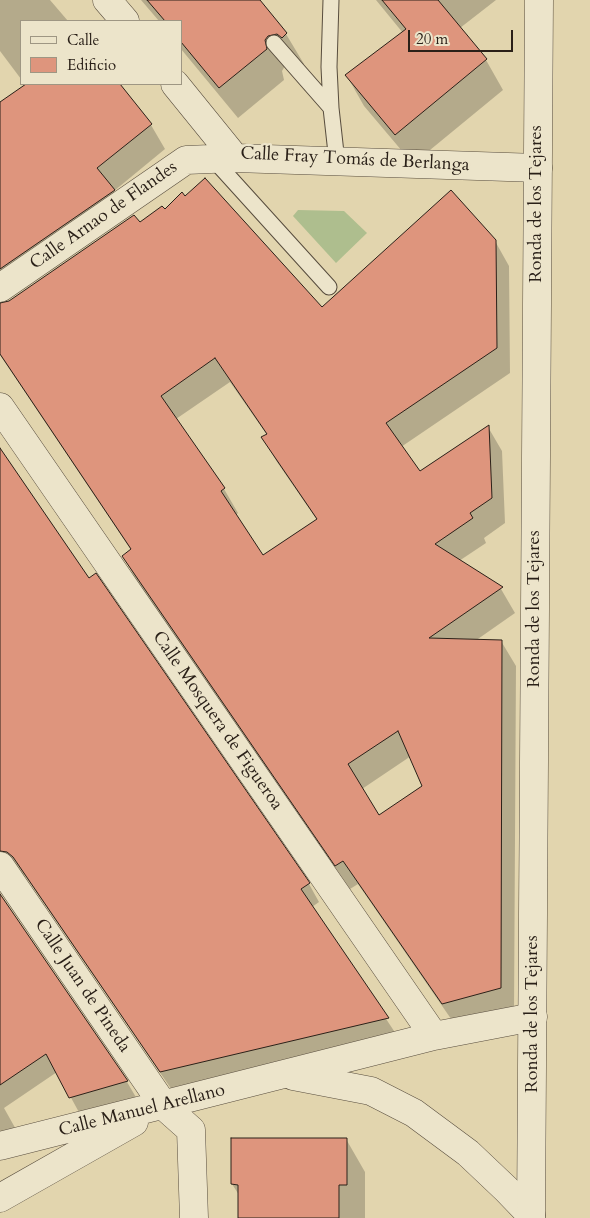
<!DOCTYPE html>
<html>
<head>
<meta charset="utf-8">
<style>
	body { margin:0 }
	#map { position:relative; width:590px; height:1218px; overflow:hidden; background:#e2d5ae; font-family:Cardo,serif }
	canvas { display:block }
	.legend { position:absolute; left:20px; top:20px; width:162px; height:65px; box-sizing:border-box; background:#ece4ca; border:1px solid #9e9683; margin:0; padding:6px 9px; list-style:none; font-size:15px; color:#2a2018 }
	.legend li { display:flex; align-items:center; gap:10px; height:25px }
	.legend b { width:25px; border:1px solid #9e9683 }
	.scale { position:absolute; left:408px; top:30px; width:105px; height:22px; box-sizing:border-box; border:2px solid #2a2018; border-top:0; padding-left:6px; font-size:15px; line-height:18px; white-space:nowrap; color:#2a2018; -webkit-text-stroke:4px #ece4ca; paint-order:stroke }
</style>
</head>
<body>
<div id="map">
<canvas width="590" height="1218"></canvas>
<ul class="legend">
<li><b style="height:6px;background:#ece4ca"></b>Calle</li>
<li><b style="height:14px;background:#de957d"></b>Edificio</li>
</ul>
<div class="scale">20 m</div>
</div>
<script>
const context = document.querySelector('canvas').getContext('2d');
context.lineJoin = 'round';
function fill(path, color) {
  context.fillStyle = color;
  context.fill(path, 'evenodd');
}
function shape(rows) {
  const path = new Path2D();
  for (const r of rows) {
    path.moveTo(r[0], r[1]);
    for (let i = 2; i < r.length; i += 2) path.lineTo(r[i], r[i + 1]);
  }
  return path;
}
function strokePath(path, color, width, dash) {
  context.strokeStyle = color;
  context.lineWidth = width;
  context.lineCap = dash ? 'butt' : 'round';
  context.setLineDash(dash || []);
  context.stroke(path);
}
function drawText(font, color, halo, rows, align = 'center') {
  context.font = font + ' Cardo,serif';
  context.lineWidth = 4.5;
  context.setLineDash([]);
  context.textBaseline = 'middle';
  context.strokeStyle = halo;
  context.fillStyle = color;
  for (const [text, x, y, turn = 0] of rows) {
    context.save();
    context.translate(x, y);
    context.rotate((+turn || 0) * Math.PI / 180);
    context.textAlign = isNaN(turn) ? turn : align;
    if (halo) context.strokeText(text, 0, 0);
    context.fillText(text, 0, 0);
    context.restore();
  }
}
const green = shape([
	[298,210,344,211,367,233,336,263,293,216]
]);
const shadow = shape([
	[0,0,50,0,68,21,21,21,21,79,0,51],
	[141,0,259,0,286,34,304,64,300,67,285,66,282,71,284,80,238,118,181,49,181,21,159,21],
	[376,0,496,0,460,28,486,60,503,90,413,164,364,106,347,76,403,33],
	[25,84,118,84,151,125,165,149,114,191,128,215,5,300,1,305,9,302,139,224,322,309,495,241,509,266,510,373,401,447,420,472,488,427,502,451,505,523,484,538,486,543,459,561,501,589,515,613,475,641,501,641,516,666,514,1013,458,1029,358,884,350,889,137,581,123,556,131,550,0,355,0,103,26,85],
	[230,382,267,435,263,438,277,462,317,520,263,557,236,515,238,513,224,489,176,419],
	[411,756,423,787,378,817,362,789],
	[0,450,89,580,309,884,319,902,312,907,398,1037,172,1090,25,876,19,871,0,874],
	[21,927,127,1082,137,1099,81,1116,57,1072,4,1108,18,1133,0,1137,0,939],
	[346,1139,365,1172,365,1218,239,1218,239,1195,232,1184]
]);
const building = shape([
	[147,0,260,0,287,33,282,38,277,34,268,36,265,40,267,49,219,88,181,42,181,21,165,21,147,0],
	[382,0,438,0,487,59,395,135,345,75,406,29,382,0],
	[26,84,120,84,152,124,97,168,115,190,0,269,0,102,26,84],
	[205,178,322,307,451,190,496,240,497,348,386,423,420,471,489,425,492,498,470,513,473,518,435,544,503,587,429,638,502,640,501,988,442,1004,343,861,335,866,122,556,131,549,0,354,0,303,9,301,134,215,140,222,162,206,165,209,182,192,185,196,205,178],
	[215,358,267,434,261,437,317,519,263,555,221,491,225,488,161,396,215,358],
	[398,731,422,786,379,815,348,764,398,731],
	[0,448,89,578,96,573,310,883,301,889,389,1018,160,1072,13,857,7,852,0,851,0,448],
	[0,894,128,1081,69,1098,46,1054,0,1085,0,894],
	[231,1138,347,1138,347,1185,339,1185,339,1218,238,1218,238,1185,231,1184,231,1138]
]);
const service = shape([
	[331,0,329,67,331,108,337,162],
	[274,43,331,108],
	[213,159,329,287]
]);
const minor = shape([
	[107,0,125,21],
	[175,84,235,158,538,168],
	[0,288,186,160,235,158],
	[0,407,434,1036],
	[0,866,164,1106,191,1130,194,1218],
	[293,1076,371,1091,414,1113,468,1153,506,1189,531,1215],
	[0,1146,434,1036,533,1017],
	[0,1198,134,1122]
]);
const tertiary = shape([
	[531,1218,539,0]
]);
const streetNames = [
	["Calle Fray Tomás de Berlanga",355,160,3],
	["Ronda de los Tejares",537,204,-90],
	["Calle Arnao de Flandes",104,216,-35],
	["Ronda de los Tejares",535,609,-90],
	["Calle Mosquera de Figueroa",217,721,55],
	["Calle Juan de Pineda",82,986,56],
	["Ronda de los Tejares",533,1014,-90],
	["Calle Manuel Arellano",142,1111,-14]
];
fill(green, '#aebe8e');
fill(shadow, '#0003');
fill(building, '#de957d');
strokePath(building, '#2a2018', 1);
strokePath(service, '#584d3e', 17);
strokePath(minor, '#584d3e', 29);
strokePath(tertiary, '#584d3e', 29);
strokePath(service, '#ece4ca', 15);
strokePath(minor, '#ece4ca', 28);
strokePath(tertiary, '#ece4ca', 28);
drawText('18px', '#2a2018', '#ece4ca', streetNames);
</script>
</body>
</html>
